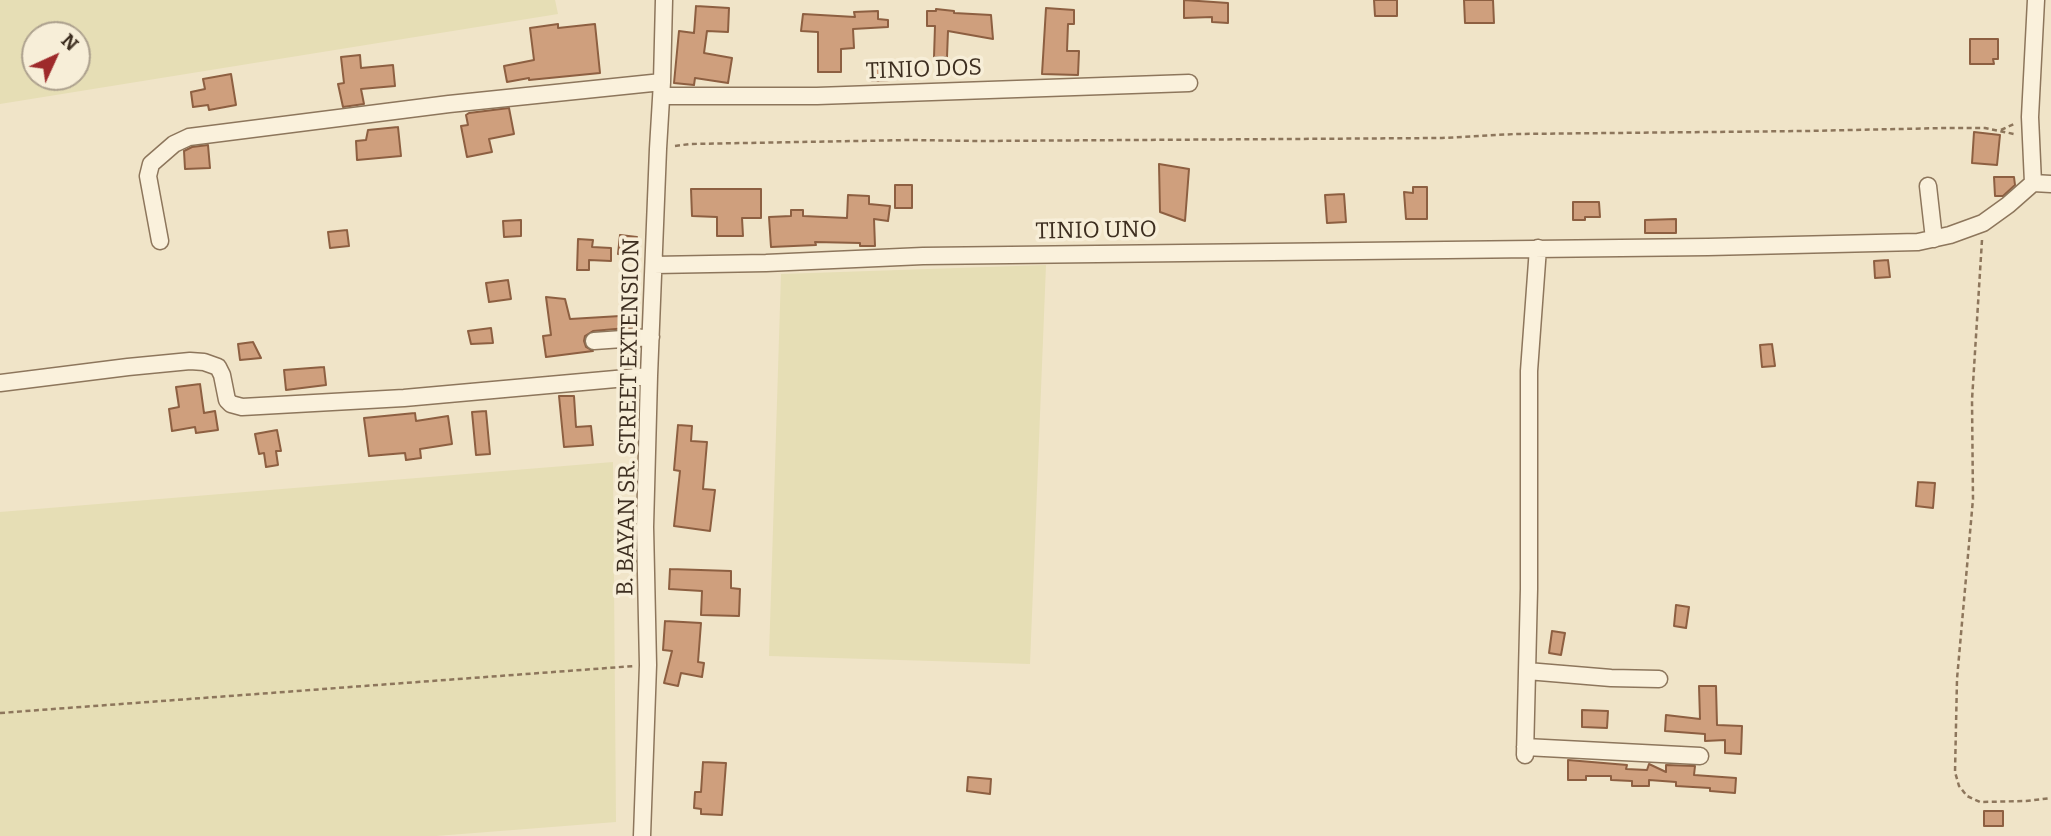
<!DOCTYPE html>
<html>
<head>
<meta charset="utf-8">
<style>
	body { margin:0 }
	#map { position:relative; width:2051px; height:836px; overflow:hidden; background:#f0e4c8; font-family:Bitter,serif }
	canvas { display:block }
	.north { position:absolute; left:21px; top:21px; width:70px; height:70px; box-sizing:border-box; background:#f7eed8; border:2px solid #ada18e; border-radius:50%; rotate:45deg; font-size:19px; font-weight:700; line-height:28px; text-align:center; color:#3d2e20 }
	.north::after { content:''; display:block; margin:auto; width:24px; height:32px; background:#9e2a2b; clip-path:polygon(50% 0,100% 100%,50% 72%,0 100%) }
</style>
</head>
<body>
<div id="map">
<canvas width="2051" height="836"></canvas>
<div class="north">N</div>
</div>
<script>
const context = document.querySelector('canvas').getContext('2d');
context.lineJoin = 'round';
function fill(path, color) {
  context.fillStyle = color;
  context.fill(path, 'evenodd');
}
function shape(rows) {
  const path = new Path2D();
  for (const r of rows) {
    path.moveTo(r[0], r[1]);
    for (let i = 2; i < r.length; i += 2) path.lineTo(r[i], r[i + 1]);
  }
  return path;
}
function strokePath(path, color, width, dash) {
  context.strokeStyle = color;
  context.lineWidth = width;
  context.lineCap = dash ? 'butt' : 'round';
  context.setLineDash(dash || []);
  context.stroke(path);
}
function drawText(font, color, halo, rows, align = 'center') {
  context.font = font + ' Bitter,serif';
  context.lineWidth = 7;
  context.setLineDash([]);
  context.textBaseline = 'middle';
  context.strokeStyle = halo;
  context.fillStyle = color;
  for (const [text, x, y, turn = 0] of rows) {
    context.save();
    context.translate(x, y);
    context.rotate((+turn || 0) * Math.PI / 180);
    context.textAlign = isNaN(turn) ? turn : align;
    if (halo) context.strokeText(text, 0, 0);
    context.fillText(text, 0, 0);
    context.restore();
  }
}
const farmland = shape([
	[0,0,555,0,558,14,0,104],
	[77,35,77,77,35,77,35,35],
	[1046,265,1030,664,769,656,781,274],
	[613,462,616,822,436,836,0,836,0,512]
]);
const building = shape([
	[1184,0,1228,3,1228,23,1212,22,1212,17,1184,18,1184,0],
	[1374,0,1397,0,1397,16,1375,16,1374,0],
	[1464,0,1493,0,1494,23,1465,23,1464,0],
	[696,6,729,8,728,32,707,31,704,53,732,58,728,83,695,78,694,85,674,83,679,31,694,33,696,6],
	[1046,8,1074,10,1074,24,1068,24,1067,51,1079,51,1078,75,1042,74,1046,8],
	[936,9,954,11,954,13,991,15,993,39,948,31,947,57,934,57,935,26,927,26,927,11,936,11,936,9],
	[878,11,878,19,888,20,888,27,853,29,854,48,841,49,841,72,818,72,818,32,801,31,803,14,855,17,854,12,878,11],
	[558,24,558,28,595,24,600,73,529,80,529,78,507,82,504,66,534,60,530,28,558,24],
	[1970,39,1998,39,1998,59,1993,59,1994,64,1970,64,1970,39],
	[360,55,361,68,393,65,395,86,361,89,364,104,343,107,338,84,344,83,341,57,360,55],
	[889,64,890,80,872,81,871,65,889,64],
	[231,74,236,105,209,110,208,105,193,107,191,92,205,89,203,79,231,74],
	[509,108,514,134,489,139,492,152,467,157,461,126,468,125,466,115,469,113,509,108],
	[398,127,401,156,357,160,356,141,366,140,368,130,398,127],
	[1974,132,2000,135,1997,165,1972,163,1974,132],
	[208,145,210,168,185,169,184,151,192,147,208,145],
	[1159,164,1189,169,1185,221,1160,212,1159,164],
	[1994,177,2014,177,2015,185,2003,196,1995,196,1994,177],
	[895,185,912,185,912,208,895,208,895,185],
	[1413,187,1427,187,1427,219,1406,219,1404,192,1413,193,1413,187],
	[691,189,761,189,761,218,742,218,743,236,717,236,717,217,692,216,691,189],
	[1344,194,1346,222,1327,223,1325,195,1344,194],
	[848,195,869,196,869,204,890,206,888,221,874,219,875,246,860,246,860,243,815,242,816,245,771,247,769,217,791,216,791,210,803,210,803,216,847,218,848,195],
	[1573,202,1599,202,1600,217,1585,217,1585,220,1573,220,1573,202],
	[1676,219,1676,233,1645,233,1645,220,1676,219],
	[521,220,521,236,504,237,503,221,521,220],
	[347,230,349,246,330,248,328,232,347,230],
	[620,235,637,237,635,256,618,254,620,235],
	[578,239,593,240,592,247,611,248,611,261,589,260,589,270,577,270,578,239],
	[1888,260,1890,277,1875,278,1874,261,1888,260],
	[508,280,511,299,489,302,486,283,508,280],
	[546,297,565,299,570,319,637,315,638,327,593,331,585,336,584,341,586,347,593,351,546,357,543,336,551,335,546,297],
	[491,328,493,343,471,344,468,331,491,328],
	[253,342,261,358,240,360,238,344,253,342],
	[1772,344,1775,366,1762,367,1760,345,1772,344],
	[324,367,326,385,286,390,284,370,324,367],
	[200,384,204,413,215,411,218,430,196,433,195,427,172,431,169,409,179,407,176,387,200,384],
	[559,396,574,396,576,427,591,426,593,445,564,447,559,396],
	[486,411,490,454,476,455,472,412,486,411],
	[415,413,416,421,448,416,452,444,420,449,421,458,406,460,405,453,369,456,364,418,415,413],
	[678,425,692,426,691,441,707,442,703,489,715,490,710,531,674,526,680,471,674,470,678,425],
	[277,430,281,451,276,451,278,465,266,467,264,453,259,454,255,434,277,430],
	[1918,482,1935,483,1933,508,1916,506,1918,482],
	[670,569,731,571,731,588,740,589,739,616,701,615,702,591,669,589,670,569],
	[1676,605,1689,607,1686,628,1674,626,1676,605],
	[665,621,701,623,698,662,704,663,702,677,681,673,678,686,664,683,672,651,663,650,665,621],
	[1552,631,1565,633,1561,655,1549,653,1552,631],
	[1699,686,1716,686,1717,725,1742,726,1741,754,1725,753,1725,740,1705,741,1705,734,1665,731,1666,715,1700,719,1699,686],
	[1582,710,1608,711,1607,728,1582,727,1582,710],
	[1568,760,1627,765,1626,769,1647,770,1649,764,1666,772,1666,765,1695,766,1694,775,1736,778,1735,793,1710,791,1710,788,1676,786,1676,782,1649,780,1649,786,1632,786,1632,781,1611,780,1611,776,1586,776,1586,780,1568,780,1568,760],
	[703,762,726,763,722,815,701,814,701,809,694,808,695,792,701,792,703,762],
	[968,777,991,779,990,794,967,791,968,777],
	[1984,811,2003,811,2003,826,1984,826,1984,811]
]);
const path = shape([
	[2001,130,2014,124],
	[675,146,690,144,910,140,981,141,1442,138,1515,134,1805,131,1946,128,1985,128,2014,134],
	[1982,240,1972,400,1973,499,1957,679,1955,772,1959,786,1967,796,1980,802,2026,801,2051,798],
	[0,713,634,666]
]);
const minor = shape([
	[662,96,817,96,1189,83],
	[2033,183,2030,117,2036,0],
	[1928,186,1934,239],
	[160,241,148,176,151,164,174,144,189,137,449,104,662,82],
	[654,265,766,263,923,256,1708,247,1918,242,1950,235,1983,223,2008,205,2033,183,2051,184],
	[594,341,651,337],
	[0,383,128,367,190,361,204,362,218,367,222,375,227,400,231,404,242,407,404,398,649,376],
	[1527,671,1611,678,1659,679],
	[1525,747,1700,756],
	[1525,755,1529,589,1529,371,1538,248],
	[642,836,648,665,645,527,649,376,658,149,662,82,664,0]
]);
const streetNames = [
	["TINIO DOS",924,70,-2],
	["TINIO UNO",1096,231,-1],
	["B. BAYAN SR. STREET EXTENSION",629,417,-89]
];
fill(farmland, '#e6deb5');
fill(building, '#cf9f7d');
strokePath(building, '#8d5f41', 2);
strokePath(minor, '#8d765c', 19);
strokePath(path, '#8d765c', 2.5, [5, 3.5]);
strokePath(minor, '#faf1dc', 16);
drawText('23px', '#3d2e20', '#f7eed8', streetNames);
</script>
</body>
</html>
